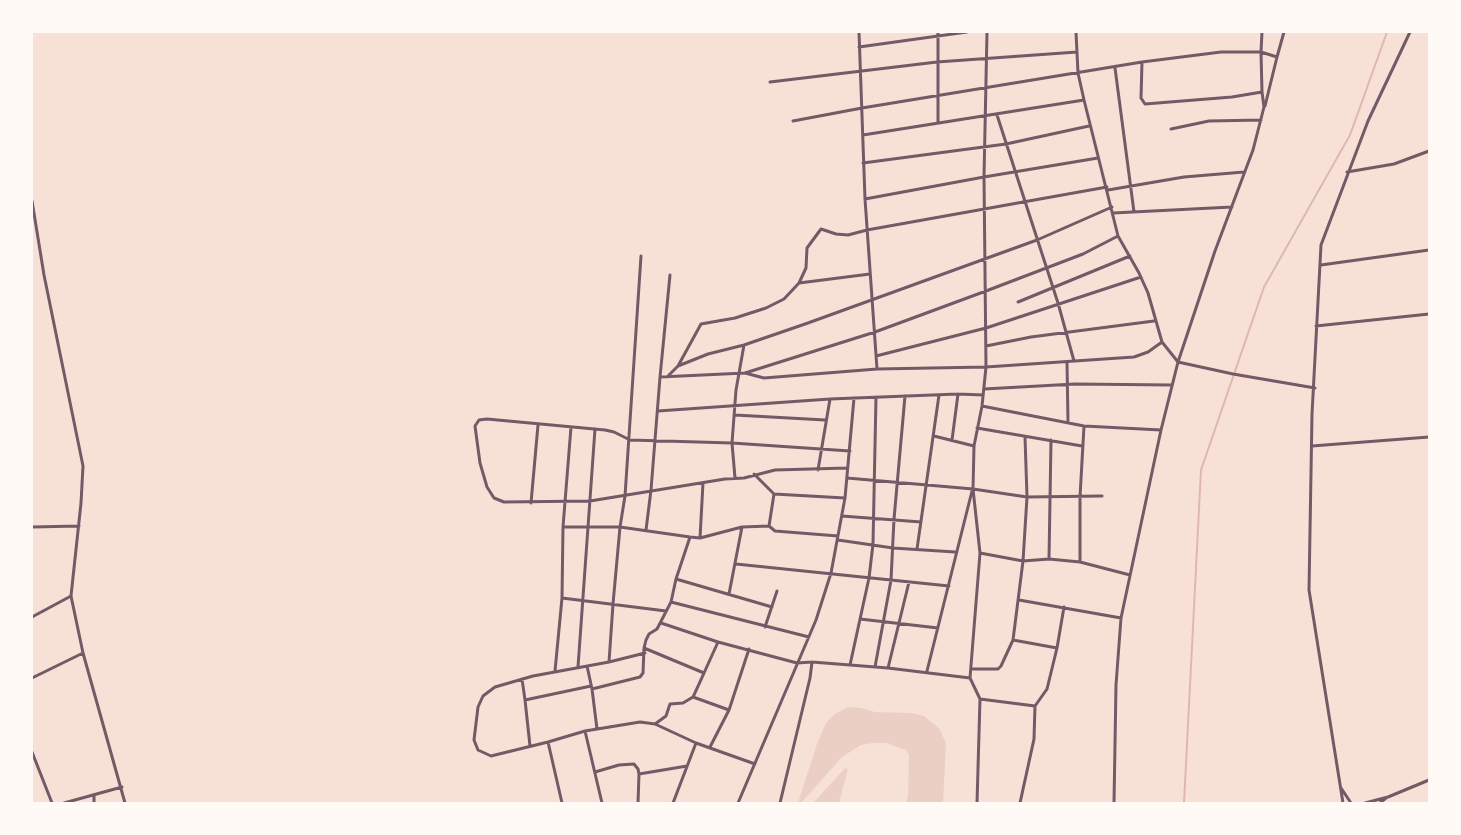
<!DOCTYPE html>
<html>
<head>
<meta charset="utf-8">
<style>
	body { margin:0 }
	#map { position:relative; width:1461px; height:835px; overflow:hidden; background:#f7e1d7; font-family:Helvetica,sans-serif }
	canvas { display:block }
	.frame { position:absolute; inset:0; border:33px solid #fffaf5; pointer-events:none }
</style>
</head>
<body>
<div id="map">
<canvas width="1461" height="835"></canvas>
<div class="frame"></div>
</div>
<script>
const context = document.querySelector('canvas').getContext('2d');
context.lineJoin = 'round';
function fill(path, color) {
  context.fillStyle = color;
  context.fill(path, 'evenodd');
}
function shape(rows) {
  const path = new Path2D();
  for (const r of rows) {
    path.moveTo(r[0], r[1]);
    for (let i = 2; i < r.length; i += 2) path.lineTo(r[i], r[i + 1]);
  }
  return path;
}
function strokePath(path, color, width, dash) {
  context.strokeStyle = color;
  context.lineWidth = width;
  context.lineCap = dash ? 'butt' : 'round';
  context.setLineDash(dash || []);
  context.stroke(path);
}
const green = shape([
	[848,707,862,708,875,712,911,713,924,716,939,728,946,743,943,803,906,803,908,796,909,755,906,750,886,743,873,743,861,745,842,757,801,803,798,803,817,744,826,723,835,714],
	[845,768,848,769,839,803,813,803]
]);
const stream = shape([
	[1184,803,1201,470,1264,287,1350,135,1387,32]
]);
const minor = shape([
	[859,32,865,199,877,369],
	[938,32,938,122],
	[1076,32,1078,73,1084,100,1118,236,1139,273,1148,293,1162,342,1178,362,1233,374,1315,388],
	[859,47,967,32],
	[1142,62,1141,98,1145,104,1232,97,1262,92],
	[1115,68,1134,212],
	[770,82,937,62,1077,52],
	[1265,106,1277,57],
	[997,115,1058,303,1074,361],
	[793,121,862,108,1142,62,1221,52,1261,52,1262,32],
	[1171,129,1209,121,1261,120],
	[863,135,1084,100],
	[863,163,1006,144,1089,126],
	[1347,172,1394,164,1429,151],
	[1108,190,1184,177,1244,172],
	[865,199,984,177,1098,158],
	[32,201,44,275,83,466,81,503,71,596,83,653,125,803],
	[1113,213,1232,207],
	[1321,265,1429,250],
	[799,283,870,274],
	[1018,302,1130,256],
	[1316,326,1429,314],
	[986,346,1031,337,1154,321],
	[876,356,986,328,1141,277],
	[1067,362,1068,423],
	[678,366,701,324,735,318,766,308,784,299,799,283,806,268,807,248,821,229,836,234,848,235,867,230,1107,187],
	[745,373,875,332,986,291,1083,254,1118,236],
	[660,377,745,373,764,378,877,369,986,367,1134,357,1148,352,1162,342],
	[667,377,678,366,708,354,744,345,808,323,1037,240,1112,207],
	[984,389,1075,384,1171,385],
	[982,406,1084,426,1161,430],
	[658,411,830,399,958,394,983,395],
	[735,415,825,420],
	[977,428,1082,446],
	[934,436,974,446],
	[952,440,958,394],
	[1312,446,1429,437],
	[847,468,775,470,744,478,725,479,590,501,504,502,494,498,487,487,480,463,475,426,479,420,487,419,605,430,614,432,630,440,732,443,850,451],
	[818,470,830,399],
	[754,474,774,494,769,526],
	[735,478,732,443,736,390,744,345],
	[847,478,973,489,1027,497,1102,496],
	[774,494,845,498],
	[531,503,538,425],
	[842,516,921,522],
	[32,527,79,526],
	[563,527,620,527,690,537],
	[646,530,651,490,660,377,670,275],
	[700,538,703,483],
	[838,540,893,548,955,552],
	[917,549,939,395],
	[980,553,1023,561,1049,559,1080,562,1130,575],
	[1049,559,1051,440],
	[1080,562,1080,497,1084,426],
	[736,564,949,586],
	[676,579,772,607],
	[729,594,742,527],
	[562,598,666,611],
	[1019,600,1121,618],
	[671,602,809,637],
	[32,617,71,596],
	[860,619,938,628],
	[661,623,718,642,797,663,812,662,888,668,970,678],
	[765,627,777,591],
	[1013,640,1057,648,1047,689,1035,706,1034,739,1020,803],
	[644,648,704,673,718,642],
	[1057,648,1064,607],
	[645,653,609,662,533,676,495,687,483,696,478,707,474,740,478,750,491,756,548,742,585,731,640,722,655,724,696,743,755,764],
	[609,662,613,604,620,527,625,496,641,256],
	[850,665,869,578,873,544,876,397],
	[587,666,592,689,597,729],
	[578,667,595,429],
	[875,667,891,580,894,519,905,396],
	[888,668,909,582],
	[971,669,998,669,1001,666,1013,640,1023,561,1027,497,1025,437],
	[555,671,562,598,563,527,571,427],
	[927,671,972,491],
	[704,673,693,697,729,710],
	[32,678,83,653],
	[522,679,525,700,591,686],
	[592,689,640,677,643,673,644,648,646,640,649,634,657,629,671,602,676,579,690,537,700,538,742,527,769,526,775,531,838,536],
	[980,699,1035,706],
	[525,700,530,746],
	[655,724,666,716,670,704,683,703,693,697],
	[585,731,602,803],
	[548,742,562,803],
	[710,747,729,710,749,649],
	[32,752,52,803],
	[595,772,619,765,634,764,638,769,639,774,638,803],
	[639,774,687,766],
	[1341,788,1351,803],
	[94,795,94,803],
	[64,803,122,787],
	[673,803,696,743],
	[738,803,816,620,831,573,845,498,854,398],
	[780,803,810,678,812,662],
	[977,803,980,699,970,678,980,553,973,489,974,446,982,406,986,367,984,177,987,32],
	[1114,803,1116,685,1121,618,1161,430,1178,362,1215,251,1253,150,1264,107,1262,92,1261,52,1277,57,1284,32],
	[1343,803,1309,590,1312,414,1321,245,1368,121,1410,32],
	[1365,803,1388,797,1429,780],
	[1380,803,1386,798]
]);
fill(green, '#ebcfc5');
strokePath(stream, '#dcb8b0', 2);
strokePath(minor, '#755966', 3);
</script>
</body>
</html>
